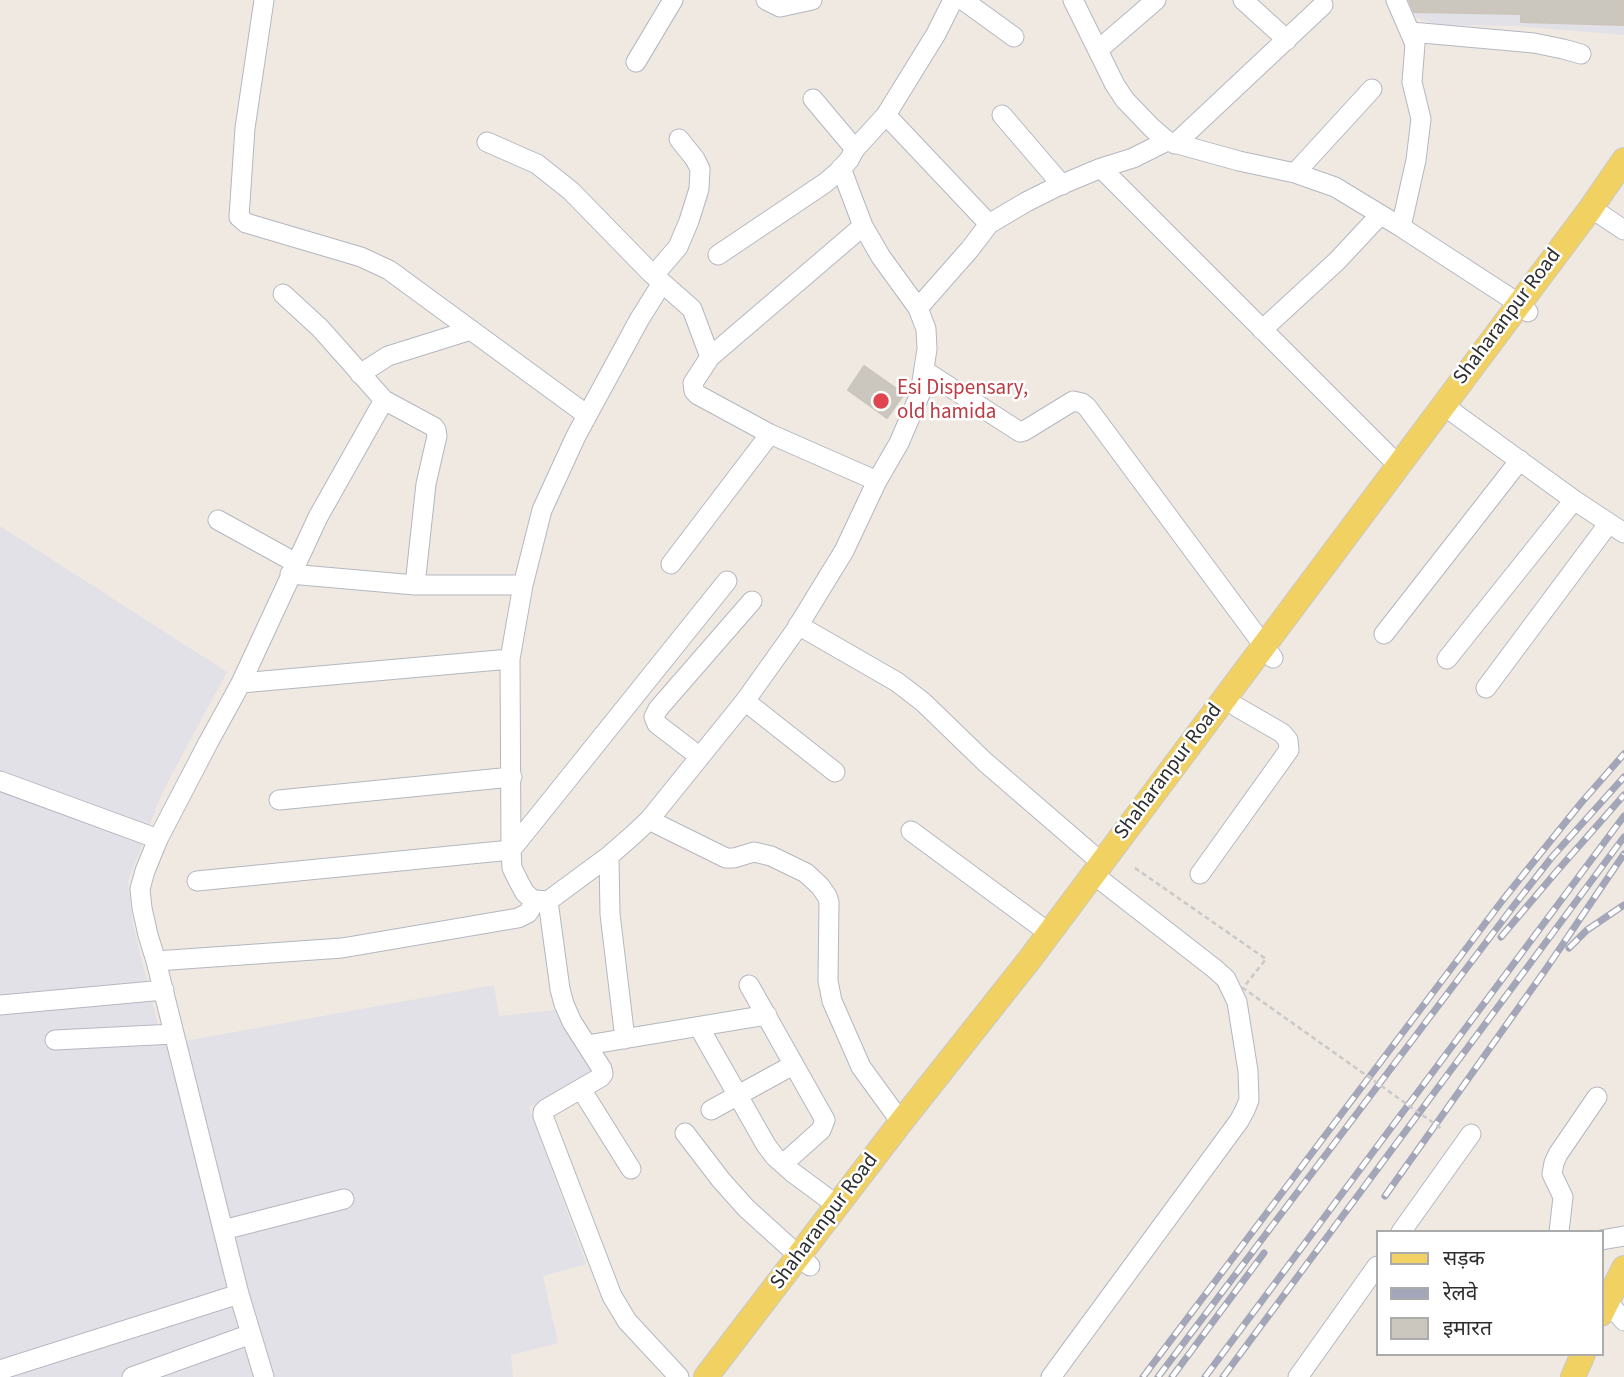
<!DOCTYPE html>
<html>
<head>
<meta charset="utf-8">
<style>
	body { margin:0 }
	#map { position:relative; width:1624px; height:1377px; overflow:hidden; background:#efe9e1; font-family:"Source Sans 3","Noto Sans Devanagari",sans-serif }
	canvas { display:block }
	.legend { position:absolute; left:1376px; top:1230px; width:228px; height:126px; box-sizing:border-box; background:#fff; border:2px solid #ababab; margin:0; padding:9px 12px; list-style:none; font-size:21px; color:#2e2e2e }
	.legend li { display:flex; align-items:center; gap:14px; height:35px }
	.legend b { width:35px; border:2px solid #ababab }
</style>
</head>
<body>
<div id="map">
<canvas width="1624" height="1377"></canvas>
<ul class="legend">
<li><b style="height:9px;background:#f2d163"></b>सड़क</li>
<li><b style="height:9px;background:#a3a6b8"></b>रेलवे</li>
<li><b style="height:19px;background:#cbc7bf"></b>इमारत</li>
</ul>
</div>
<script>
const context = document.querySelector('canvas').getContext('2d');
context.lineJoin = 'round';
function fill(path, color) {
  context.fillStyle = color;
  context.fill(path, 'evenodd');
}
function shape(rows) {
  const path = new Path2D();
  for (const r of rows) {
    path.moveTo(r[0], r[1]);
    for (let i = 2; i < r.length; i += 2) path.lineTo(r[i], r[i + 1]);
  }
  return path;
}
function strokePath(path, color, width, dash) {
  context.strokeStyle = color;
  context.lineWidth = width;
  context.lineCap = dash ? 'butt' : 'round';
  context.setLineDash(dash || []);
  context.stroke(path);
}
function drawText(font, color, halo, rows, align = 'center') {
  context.font = font + ' "Source Sans 3",sans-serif';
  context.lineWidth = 5;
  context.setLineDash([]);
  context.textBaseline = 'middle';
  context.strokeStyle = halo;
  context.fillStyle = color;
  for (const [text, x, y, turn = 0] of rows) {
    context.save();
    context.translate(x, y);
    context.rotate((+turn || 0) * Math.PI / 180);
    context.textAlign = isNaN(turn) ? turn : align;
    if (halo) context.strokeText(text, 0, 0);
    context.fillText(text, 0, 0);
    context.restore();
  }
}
const industrial = shape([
	[1402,0,1624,0,1624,35,1515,26,1438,25,1411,16],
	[0,526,227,672,163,791,128,881,133,925,163,1045,494,985,499,1016,555,1010,596,1074,529,1107,586,1264,543,1276,558,1343,511,1355,513,1377,0,1377]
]);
const building = shape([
	[1409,0,1624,0,1624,25,1521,22,1521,14,1414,12,1409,0],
	[864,366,904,394,887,418,848,390,864,366]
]);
const minor = shape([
	[264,0,245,128,239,217,246,223,361,257,389,270,587,415],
	[766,0,780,7,812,0],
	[963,0,1014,37],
	[1073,0,1115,85,1125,100,1152,128,1167,141,1239,161,1295,173,1335,187,1401,227,1518,303,1528,312],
	[1243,0,1287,40],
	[1396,0,1415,44,1412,82,1421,119,1416,160,1401,227],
	[1411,32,1534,43,1563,49,1581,54],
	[1098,50,1156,0],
	[636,62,673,0],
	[813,99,855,149],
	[886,115,989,224],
	[1002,115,1062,185],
	[487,142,537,164,571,191,650,272,692,309,710,357,863,226],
	[1175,144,1323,5],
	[1101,168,1398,465],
	[1295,173,1372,89],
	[1591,208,1624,230],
	[718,255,825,183,838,172,849,160,855,149,886,115,936,34,953,0],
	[654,275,678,247,689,221,699,189,700,169,695,159,679,139],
	[662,283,639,320,576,436,542,510,523,585,510,659,511,850,512,868,519,882,525,893,532,899,536,900,548,901,609,856,633,835,649,820,745,701,795,631,844,551,877,481,899,443,920,394,927,349,926,329,918,308,881,257,863,226,841,168],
	[283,294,320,328,384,400,434,427,436,430,437,436,426,484,415,585],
	[918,308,970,249,989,224,1026,202,1058,186,1101,168,1133,158,1167,141],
	[1262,330,1337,261,1380,215],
	[710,357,693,383,694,391,698,395,770,434,877,481],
	[925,371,1020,432,1024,431,1073,401,1082,403,1087,407,1273,658],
	[360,374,388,356,471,330],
	[1454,413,1574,500,1624,533],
	[218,520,296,563],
	[671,564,770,434],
	[290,574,415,585,523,585],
	[798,625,897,682,923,702,985,762,1102,863],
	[1384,634,1520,460],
	[1447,659,1574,500],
	[241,683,510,659],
	[1486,688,1609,523],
	[745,701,835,772],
	[700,757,657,724,654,717,658,709,752,601],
	[0,781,158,839],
	[279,800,512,777],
	[649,820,726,858,734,858,754,852,771,856,806,873,820,886,827,896,829,902,828,981,832,1001,861,1067,901,1122],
	[911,831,1049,933],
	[609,856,610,914,625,1039],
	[1200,874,1289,750,1288,740,1282,733,1237,707],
	[197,881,511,850,727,581],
	[548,901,560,989,564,1004,572,1022,602,1069,603,1074,601,1077,546,1109,543,1112,543,1116,612,1296,627,1321,679,1377],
	[156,961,342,948,518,918,528,913,536,900],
	[749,985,825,1120,821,1130,783,1164],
	[0,1005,164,990],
	[699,1027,766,1145,775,1157,792,1172,838,1206],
	[55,1040,174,1034],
	[587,1045,767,1015],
	[581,1089,631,1169],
	[711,1110,793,1065],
	[685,1133,721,1180,746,1208,810,1266],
	[223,1230,344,1199],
	[1401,1232,1471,1134],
	[1559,1232,1563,1197,1552,1174,1554,1163,1558,1154,1597,1097],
	[1601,1240,1624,1236],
	[1607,1301,1624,1321],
	[0,1370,239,1294],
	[132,1377,251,1334],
	[264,1377,239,1294,156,961,148,935,142,908,140,889,145,871,158,839,208,743,241,683,318,517,384,400],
	[1051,1377,1239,1121,1245,1110,1249,1100,1248,1071,1237,1002,1226,979,1215,969,1093,874],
	[1298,1377,1377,1266]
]);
const major = shape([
	[1601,1314,1624,1268],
	[706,1377,901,1122,1030,959,1591,208,1624,160],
	[1573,1377,1583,1354]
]);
const rail = shape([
	[1501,937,1557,871,1624,795],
	[1569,948,1587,930,1624,905],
	[1385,1196,1546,969,1624,854],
	[1143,1377,1502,901,1581,803,1624,754],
	[1158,1377,1512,908,1552,857,1624,777],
	[1172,1377,1264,1253],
	[1205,1377,1624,816],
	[1223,1377,1624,837]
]);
const pathBridge = shape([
	[1135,868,1266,959,1243,988,1442,1129]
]);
const markers = [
	[881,401,9,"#e0444e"]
];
const streetNames = [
	["Shaharanpur Road",1508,317,-53],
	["Shaharanpur Road",1169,772,-53],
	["Shaharanpur Road",825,1222,-53]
];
const healthNames = [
	["Esi Dispensary,",897,389],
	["old hamida",897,413]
];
fill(industrial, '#e3e1e8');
fill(building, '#cbc7bf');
strokePath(building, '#cbc5ba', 2);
strokePath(minor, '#b4b7c1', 21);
strokePath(major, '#c9c9c9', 26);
strokePath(minor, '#fff', 19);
strokePath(major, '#f2d163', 24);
strokePath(rail, '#a3a6b8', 7);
strokePath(rail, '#fff', 4.5, [13]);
strokePath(pathBridge, '#c9c9c9', 2.5, [5, 3.5]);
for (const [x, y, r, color] of markers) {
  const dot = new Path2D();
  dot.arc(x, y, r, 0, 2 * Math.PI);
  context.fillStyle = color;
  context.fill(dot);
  strokePath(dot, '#fff', 2.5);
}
drawText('21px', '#2e2e2e', '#fff', streetNames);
drawText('21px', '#be3a42', '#fff', healthNames, 'left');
</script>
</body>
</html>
